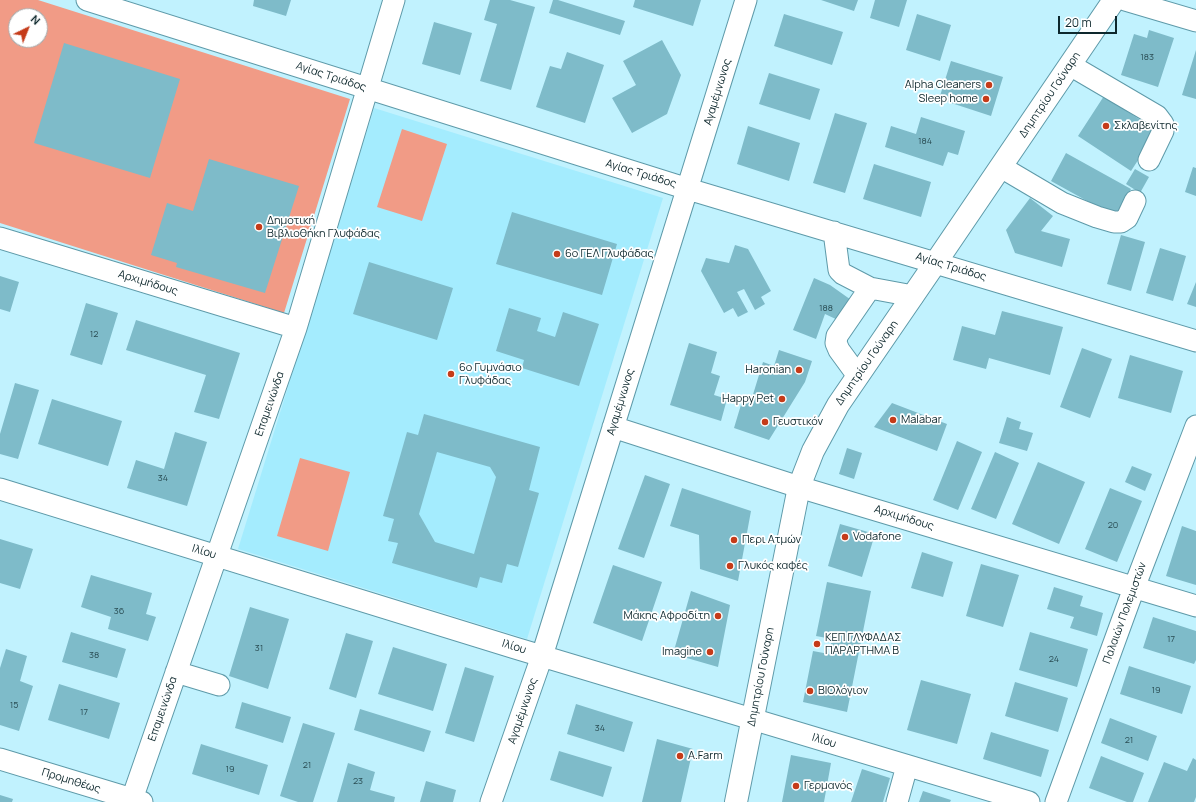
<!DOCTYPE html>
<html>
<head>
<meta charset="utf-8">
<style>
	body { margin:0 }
	#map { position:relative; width:1196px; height:802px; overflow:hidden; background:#c1f2fe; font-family:Manrope,sans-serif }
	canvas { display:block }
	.north { position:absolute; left:8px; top:8px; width:40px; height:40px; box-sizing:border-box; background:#fff; border:1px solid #9fa9ab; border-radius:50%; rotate:43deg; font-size:11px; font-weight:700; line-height:16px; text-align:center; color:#0e282d }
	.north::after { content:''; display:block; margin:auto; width:14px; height:18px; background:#c53b19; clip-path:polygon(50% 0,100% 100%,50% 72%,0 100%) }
	.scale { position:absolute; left:1058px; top:16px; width:59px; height:18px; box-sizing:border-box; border:2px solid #0e282d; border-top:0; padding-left:5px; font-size:12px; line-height:14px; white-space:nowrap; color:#0e282d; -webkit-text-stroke:3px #fff; paint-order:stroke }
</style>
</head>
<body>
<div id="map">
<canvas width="1196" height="802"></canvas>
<div class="north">N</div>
<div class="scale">20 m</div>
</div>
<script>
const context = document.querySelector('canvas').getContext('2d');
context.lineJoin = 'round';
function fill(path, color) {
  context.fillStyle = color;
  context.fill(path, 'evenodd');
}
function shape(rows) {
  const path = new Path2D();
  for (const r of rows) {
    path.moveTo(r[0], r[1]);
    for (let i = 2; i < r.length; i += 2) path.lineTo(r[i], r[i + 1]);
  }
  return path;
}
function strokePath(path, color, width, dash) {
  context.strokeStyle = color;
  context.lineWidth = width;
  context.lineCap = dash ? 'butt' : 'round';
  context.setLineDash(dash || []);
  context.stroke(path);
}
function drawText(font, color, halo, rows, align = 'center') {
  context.font = font + ' Manrope,sans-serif';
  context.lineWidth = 3.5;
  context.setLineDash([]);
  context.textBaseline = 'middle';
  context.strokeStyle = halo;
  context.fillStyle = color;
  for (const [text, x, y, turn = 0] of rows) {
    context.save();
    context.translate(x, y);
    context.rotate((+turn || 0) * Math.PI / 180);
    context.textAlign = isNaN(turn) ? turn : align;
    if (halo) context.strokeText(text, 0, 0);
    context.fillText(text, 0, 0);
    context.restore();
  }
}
const built = shape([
	[374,108,663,198,527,639,238,549]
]);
const green = shape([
	[0,0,38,0,350,99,284,313,0,223],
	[16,16,40,16,40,40,16,40],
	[402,129,447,144,422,221,377,207],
	[300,458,350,472,328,551,277,536]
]);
const building = shape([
	[254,0,291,0,286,16,253,6],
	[490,0,510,0,535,7,511,90,480,81,497,24,484,20],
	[553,0,558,0,625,21,620,35,549,13],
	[635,0,701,0,693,26,633,7],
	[821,0,858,0,854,11],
	[875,0,907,0,899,27,870,18],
	[784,14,843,32,832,65,774,46],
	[917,14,951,25,940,61,906,50],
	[434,22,472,33,460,75,422,64],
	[1149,30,1174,38,1158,87,1121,75,1134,34,1147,38],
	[662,40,681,75,667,114,632,133,612,98,636,85,623,61],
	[64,43,180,79,150,178,34,143],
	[1196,50,1196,99,1182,95],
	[567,52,604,65,585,123,536,107,550,66,561,69],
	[951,61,1003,77,991,116,939,99],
	[769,73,820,89,810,120,759,104],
	[1104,96,1157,131,1131,171,1078,136],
	[835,113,867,123,845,193,813,183],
	[921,117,965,131,958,155,948,152,943,166,885,147,891,126,916,134],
	[748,126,800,143,789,181,737,164],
	[1066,153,1131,189,1116,217,1051,181],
	[209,159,299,186,265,293,176,267,177,263,151,255,167,203,193,211],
	[874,164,931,182,921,217,863,199],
	[1193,167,1196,168,1196,196,1185,192],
	[1135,169,1149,177,1140,193,1126,184],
	[1030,198,1053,216,1041,231,1070,239,1062,267,1015,253,1006,230],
	[512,212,617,244,602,295,496,264],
	[1121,235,1145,242,1131,291,1107,284],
	[735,245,748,249,771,291,761,297,765,304,755,310,744,289,737,292,748,312,738,317,733,308,724,313,701,271,706,258,729,263],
	[1160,248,1186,256,1173,301,1146,293],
	[369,262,453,288,437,340,353,314],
	[0,276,19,282,10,312,0,309],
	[814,278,830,285,854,302,840,321,825,314,816,339,793,330],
	[1196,282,1196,307,1187,304],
	[86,303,118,313,102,365,70,355],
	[509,308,541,318,537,331,555,337,563,312,599,324,579,386,522,368,524,360,496,351],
	[1002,311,1063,327,1050,375,989,358,986,369,953,360,962,326,995,335],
	[136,320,240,353,219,419,194,412,206,375,126,350],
	[689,343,717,352,711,373,720,376,714,395,727,399,721,421,670,405],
	[1082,348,1112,359,1090,418,1060,407],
	[779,350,812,361,805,382,769,440,734,428,743,398,751,401,763,362,774,366],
	[1130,355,1183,371,1171,413,1118,398],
	[15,383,39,390,18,459,0,454,0,434],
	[52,399,122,421,108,466,38,444],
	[892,403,947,424,937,451,874,427],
	[424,414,540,447,529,490,539,493,518,567,507,564,502,583,480,577,477,588,392,563,398,543,388,541,394,519,383,516,407,432,418,435],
	[437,452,490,467,496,477,474,554,435,542,419,514],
	[1007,417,1021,422,1019,429,1033,433,1027,451,999,443],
	[175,432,207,442,187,506,127,488,136,460,164,469],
	[957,441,982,452,958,510,933,500],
	[847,448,862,453,854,479,839,474],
	[995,452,1019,463,996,519,971,509],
	[1038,462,1085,482,1059,544,1012,524],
	[1132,466,1152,474,1145,491,1125,482],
	[645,475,670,484,644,558,618,549],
	[682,488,751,511,738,581,700,569,699,535,670,526],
	[1110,488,1142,501,1117,562,1085,549],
	[840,524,875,534,862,577,828,566],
	[1182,526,1196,531,1196,585,1166,576],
	[0,539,33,549,20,589,0,583],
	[922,552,953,562,943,597,911,588],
	[981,564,1019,575,1003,627,966,616],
	[613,565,662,582,642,641,593,623],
	[91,575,152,593,146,614,156,617,148,641,108,629,111,617,81,607],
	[827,582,871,591,847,712,803,702,813,651,829,654,832,639,816,636],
	[1054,587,1083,596,1080,606,1103,613,1097,636,1070,628,1074,617,1047,609],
	[691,591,730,605,718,667,673,654],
	[250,607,289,619,268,689,229,676],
	[1153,617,1196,631,1196,660,1194,664,1143,648],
	[71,632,126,649,117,678,62,662],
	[1030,632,1088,649,1077,687,1019,670],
	[346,633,373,641,356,698,329,689],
	[393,647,447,664,433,711,378,694],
	[6,649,27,656,20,681,33,686,19,731,0,725,0,668],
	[1129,666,1191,686,1182,714,1120,694],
	[465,667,494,676,474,742,445,733],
	[921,680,971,694,957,744,907,730],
	[1015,682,1068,698,1058,732,1005,716],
	[59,684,120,703,109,739,48,720],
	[242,702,291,717,283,743,235,728],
	[576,704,633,722,624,752,567,734],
	[360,709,431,731,424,752,354,730],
	[1110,718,1157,736,1148,761,1101,743],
	[303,723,335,733,313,802,298,802,280,796],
	[991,732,1049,750,1041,777,983,759],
	[657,739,693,749,681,802,642,802],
	[201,744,268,765,259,795,192,774],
	[559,751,612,767,603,797,550,780],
	[791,755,831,763,824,802,782,802],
	[1101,756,1144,773,1133,802,1127,802,1089,788],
	[1193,758,1196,760,1196,797,1194,802,1148,802,1164,762,1187,771],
	[348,763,375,772,370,790,395,797,394,802,337,802],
	[862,769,890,778,883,802,851,802],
	[426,781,456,790,453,802,420,802],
	[923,791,951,800,950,802,919,802],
	[0,795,13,799,12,802,0,802]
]);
const minor = shape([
	[87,0,688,189,1196,341],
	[1125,0,1196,21],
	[1070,65,1157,116,1163,124,1163,131,1149,160],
	[1001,167,1062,203,1097,217,1114,222,1121,222,1127,218,1135,201],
	[834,232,839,270,843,274,870,288],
	[0,238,296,328],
	[858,376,839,350,836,343,837,336,870,288,913,296],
	[613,427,799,487,1196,606],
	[0,489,515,648,1029,802],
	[176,672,219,685],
	[0,759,142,802],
	[131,802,296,328,394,0],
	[491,802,542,656,746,0],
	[897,802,907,766],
	[1056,802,1134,588,1196,426]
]);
const major = shape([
	[736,802,799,487,813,451,838,405,936,262,1114,0]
]);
const markers = [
	[989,85,4,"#c53b19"],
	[986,99,4,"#c53b19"],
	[1106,126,4,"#c53b19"],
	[259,227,4,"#c53b19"],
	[557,254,4,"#c53b19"],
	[799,370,4,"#c53b19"],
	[451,374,4,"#c53b19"],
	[782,399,4,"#c53b19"],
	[893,420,4,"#c53b19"],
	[765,422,4,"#c53b19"],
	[845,537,4,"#c53b19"],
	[734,540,4,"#c53b19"],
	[730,566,4,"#c53b19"],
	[718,616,4,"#c53b19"],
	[817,644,4,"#c53b19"],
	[710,652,4,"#c53b19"],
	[810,691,4,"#c53b19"],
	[680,756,4,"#c53b19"],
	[796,786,4,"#c53b19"]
];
const numberNames = [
	["183",1147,57],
	["184",925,141],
	["188",826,308],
	["12",94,334],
	["34",163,478],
	["20",1113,525],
	["36",119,611],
	["17",1171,639],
	["31",259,648],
	["38",94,655],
	["24",1054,659],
	["19",1156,690],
	["15",14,705],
	["17",84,712],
	["34",600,728],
	["21",1129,740],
	["21",307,765],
	["19",230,769],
	["23",358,781]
];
const streetNames = [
	["Αγίας Τριάδος",331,77,18],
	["Αγαμέμνωνος",718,92,-73],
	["Δημητρίου Γούναρη",1050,95,-56],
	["Αγίας Τριάδος",641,174,17],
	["Αγίας Τριάδος",951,267,17],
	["Αρχιμήδους",148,283,17],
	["Δημητρίου Γούναρη",867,363,-55],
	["Αγαμέμνωνος",621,402,-73],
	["Επαμεινώνδα",270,404,-71],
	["Αρχιμήδους",904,518,17],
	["Ιλίου",204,552,17],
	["Παλαιών Πολεμιστών",1125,613,-70],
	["Ιλίου",514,647,17],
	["Δημητρίου Γούναρη",761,677,-79],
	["Επαμεινώνδα",163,709,-71],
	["Αγαμέμνωνος",523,711,-71],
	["Ιλίου",824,741,17],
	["Προμηθέως",71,781,17]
];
const poiNames = [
	["Alpha Cleaners",981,85,"right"],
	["Sleep home",978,99,"right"],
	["Σκλαβενίτης",1114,126],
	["Δημοτική",267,221],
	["Βιβλιοθήκη Γλυφάδας",267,234],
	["6ο ΓΕΛ Γλυφάδας",565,254],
	["6ο Γυμνάσιο",459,368],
	["Γλυφάδας",459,381],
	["Haronian",791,370,"right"],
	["Happy Pet",774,399,"right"],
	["Malabar",901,420],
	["Γευστικόν",773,422],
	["Vodafone",853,537],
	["Περι Ατμών",742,540],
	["Γλυκός καφές",738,566],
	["Μάκης Αφροδίτη",710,616,"right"],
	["ΚΕΠ ΓΛΥΦΑΔΑΣ",825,638],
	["ΠΑΡΑΡΤΗΜΑ Β",825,651],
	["Imagine",702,652,"right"],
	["ΒΙΟλόγιον",818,691],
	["A.Farm",688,756],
	["Γερμανός",804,786]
];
fill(built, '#a4ecfe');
fill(green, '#f19b86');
fill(building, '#7ebbc9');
strokePath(minor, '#5e9aa9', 23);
strokePath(major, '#5e9aa9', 24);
strokePath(minor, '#fff', 21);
strokePath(major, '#fff', 22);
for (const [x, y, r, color] of markers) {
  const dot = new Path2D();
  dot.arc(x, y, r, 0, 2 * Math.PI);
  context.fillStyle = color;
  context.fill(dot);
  strokePath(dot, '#fff', 1.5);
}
drawText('9px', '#2a4d54', null, numberNames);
drawText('11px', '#0e282d', '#fff', streetNames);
drawText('11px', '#0e282d', '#fff', poiNames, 'left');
</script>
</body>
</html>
